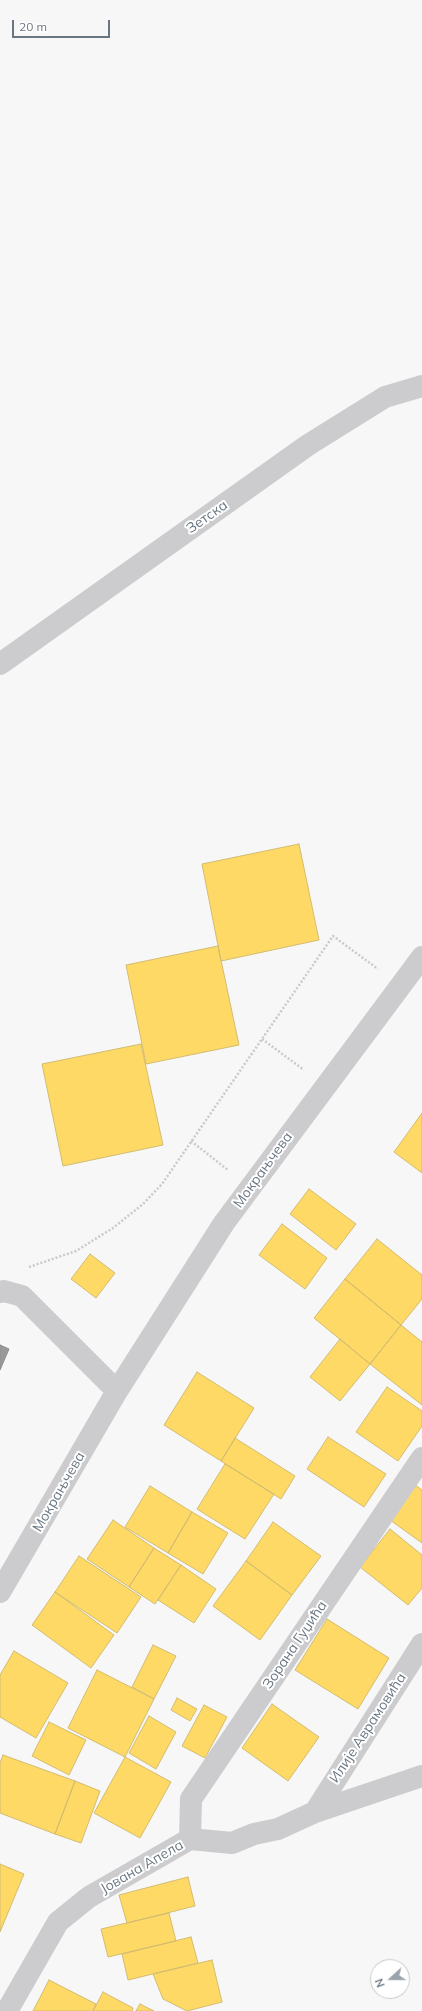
<!DOCTYPE html>
<html>
<head>
<meta charset="utf-8">
<style>
	body { margin:0 }
	#map { position:relative; width:422px; height:2011px; overflow:hidden; background:#f7f7f7; font-family:Mulish,sans-serif }
	canvas { display:block }
	.north { position:absolute; left:370px; top:1959px; width:40px; height:40px; box-sizing:border-box; background:#fff; border:1px solid #c3c9cd; border-radius:50%; rotate:249deg; font-size:11px; font-weight:700; line-height:16px; text-align:center; color:#6a7783 }
	.north::after { content:''; display:block; margin:auto; width:14px; height:18px; background:#9ba4ac; clip-path:polygon(50% 0,100% 100%,50% 72%,0 100%) }
	.scale { position:absolute; left:12px; top:20px; width:98px; height:18px; box-sizing:border-box; border:2px solid #6a7783; border-top:0; padding-left:5px; font-size:12px; line-height:14px; white-space:nowrap; color:#6a7783; -webkit-text-stroke:3px #fff; paint-order:stroke }
</style>
</head>
<body>
<div id="map">
<canvas width="422" height="2011"></canvas>
<div class="north">N</div>
<div class="scale">20 m</div>
</div>
<script>
const context = document.querySelector('canvas').getContext('2d');
context.lineJoin = 'round';
function fill(path, color) {
  context.fillStyle = color;
  context.fill(path, 'evenodd');
}
function shape(rows) {
  const path = new Path2D();
  for (const r of rows) {
    path.moveTo(r[0], r[1]);
    for (let i = 2; i < r.length; i += 2) path.lineTo(r[i], r[i + 1]);
  }
  return path;
}
function strokePath(path, color, width, dash) {
  context.strokeStyle = color;
  context.lineWidth = width;
  context.lineCap = dash ? 'butt' : 'round';
  context.setLineDash(dash || []);
  context.stroke(path);
}
function drawText(font, color, halo, rows, align = 'center') {
  context.font = font + ' Mulish,sans-serif';
  context.lineWidth = 4;
  context.setLineDash([]);
  context.textBaseline = 'middle';
  context.strokeStyle = halo;
  context.fillStyle = color;
  for (const [text, x, y, turn = 0] of rows) {
    context.save();
    context.translate(x, y);
    context.rotate((+turn || 0) * Math.PI / 180);
    context.textAlign = isNaN(turn) ? turn : align;
    if (halo) context.strokeText(text, 0, 0);
    context.fillText(text, 0, 0);
    context.restore();
  }
}
const homes = shape([
	[299,844,319,940,221,961,202,864,299,844],
	[218,946,239,1045,146,1064,126,965,218,946],
	[141,1044,163,1145,63,1166,42,1064,141,1044],
	[422,1113,422,1173,394,1152,422,1113],
	[309,1189,356,1224,336,1250,290,1214,309,1189],
	[282,1224,327,1258,305,1289,259,1255,282,1224],
	[377,1239,422,1275,422,1299,401,1325,345,1279,377,1239],
	[90,1254,115,1273,96,1298,71,1279,90,1254],
	[345,1279,401,1325,370,1364,314,1318,345,1279],
	[401,1325,422,1342,422,1405,370,1364,401,1325],
	[340,1339,370,1364,340,1401,310,1377,340,1339],
	[197,1372,254,1408,221,1461,164,1425,197,1372],
	[387,1387,422,1411,422,1426,398,1461,356,1432,387,1387],
	[328,1437,386,1474,364,1507,307,1469,328,1437],
	[235,1438,295,1476,281,1499,221,1461,235,1438],
	[225,1464,274,1494,245,1539,197,1509,225,1464],
	[415,1485,422,1490,422,1543,390,1520,415,1485],
	[150,1486,192,1512,168,1553,125,1527,150,1486],
	[192,1512,228,1533,203,1574,168,1553,192,1512],
	[113,1520,154,1548,129,1587,87,1559,113,1520],
	[273,1522,321,1556,292,1595,246,1561,273,1522],
	[390,1529,422,1555,422,1588,408,1605,360,1567,390,1529],
	[154,1548,181,1565,155,1604,129,1587,154,1548],
	[79,1556,141,1597,117,1633,55,1592,79,1556],
	[246,1561,292,1595,260,1640,213,1606,246,1561],
	[181,1565,216,1589,194,1623,158,1600,181,1565],
	[55,1592,114,1635,91,1668,32,1625,55,1592],
	[327,1619,389,1658,358,1709,295,1670,327,1619],
	[153,1645,176,1656,154,1699,132,1687,153,1645],
	[14,1651,68,1683,36,1738,0,1717,0,1675,14,1651],
	[97,1670,154,1699,125,1757,68,1728,97,1670],
	[177,1698,197,1709,190,1721,171,1710,177,1698],
	[272,1704,319,1737,288,1781,242,1748,272,1704],
	[204,1705,227,1717,205,1758,182,1746,204,1705],
	[149,1716,176,1732,156,1769,129,1753,149,1716],
	[49,1722,86,1740,69,1775,32,1756,49,1722],
	[3,1755,75,1781,55,1834,0,1813,0,1763,3,1755],
	[125,1757,171,1782,140,1838,94,1813,125,1757],
	[75,1781,100,1791,81,1843,55,1834,75,1781],
	[0,1864,24,1874,0,1932,0,1864],
	[188,1877,195,1906,127,1923,119,1895,188,1877],
	[169,1913,176,1941,108,1957,101,1929,169,1913],
	[191,1937,198,1963,128,1980,122,1954,191,1937],
	[212,1960,222,2002,187,2011,163,1999,153,1974,212,1960],
	[49,1980,96,2004,93,2011,33,2011,49,1980],
	[103,1992,133,2008,132,2011,93,2011,103,1992],
	[140,2004,154,2011,136,2011,140,2004]
]);
const industry = shape([
	[0,1345,9,1349,0,1370,0,1345]
]);
const path = shape([
	[262,1039,304,1070],
	[191,1141,228,1170],
	[29,1267,76,1251,113,1228,143,1204,162,1184,333,936,378,969]
]);
const minor = shape([
	[0,664,308,445,385,397,422,386],
	[0,1292,4,1291,22,1296,117,1391],
	[0,1592,117,1391,224,1223,422,957],
	[315,1812,422,1644],
	[190,1839,191,1799,422,1458],
	[7,2011,58,1922,89,1897,190,1839,232,1843,254,1834,278,1829,315,1812,422,1776]
]);
const streetNames = [
	["Зетска",207,517,-35],
	["Мокрањчева",263,1170,-54],
	["Мокрањчева",59,1492,-60],
	["Зорана Гуџића",295,1645,-56],
	["Илије Аврамовића",368,1728,-57],
	["Јована Апела",142,1867,-30]
];
fill(homes, '#ffd966');
strokePath(homes, '#d2bc6f', 1);
fill(industry, '#999');
strokePath(industry, '#8b8f92', 1);
strokePath(path, '#cacacb', 2.5, [2, 2]);
strokePath(minor, '#ccccce', 22);
drawText('14px', '#6a7783', '#fff', streetNames);
</script>
</body>
</html>
